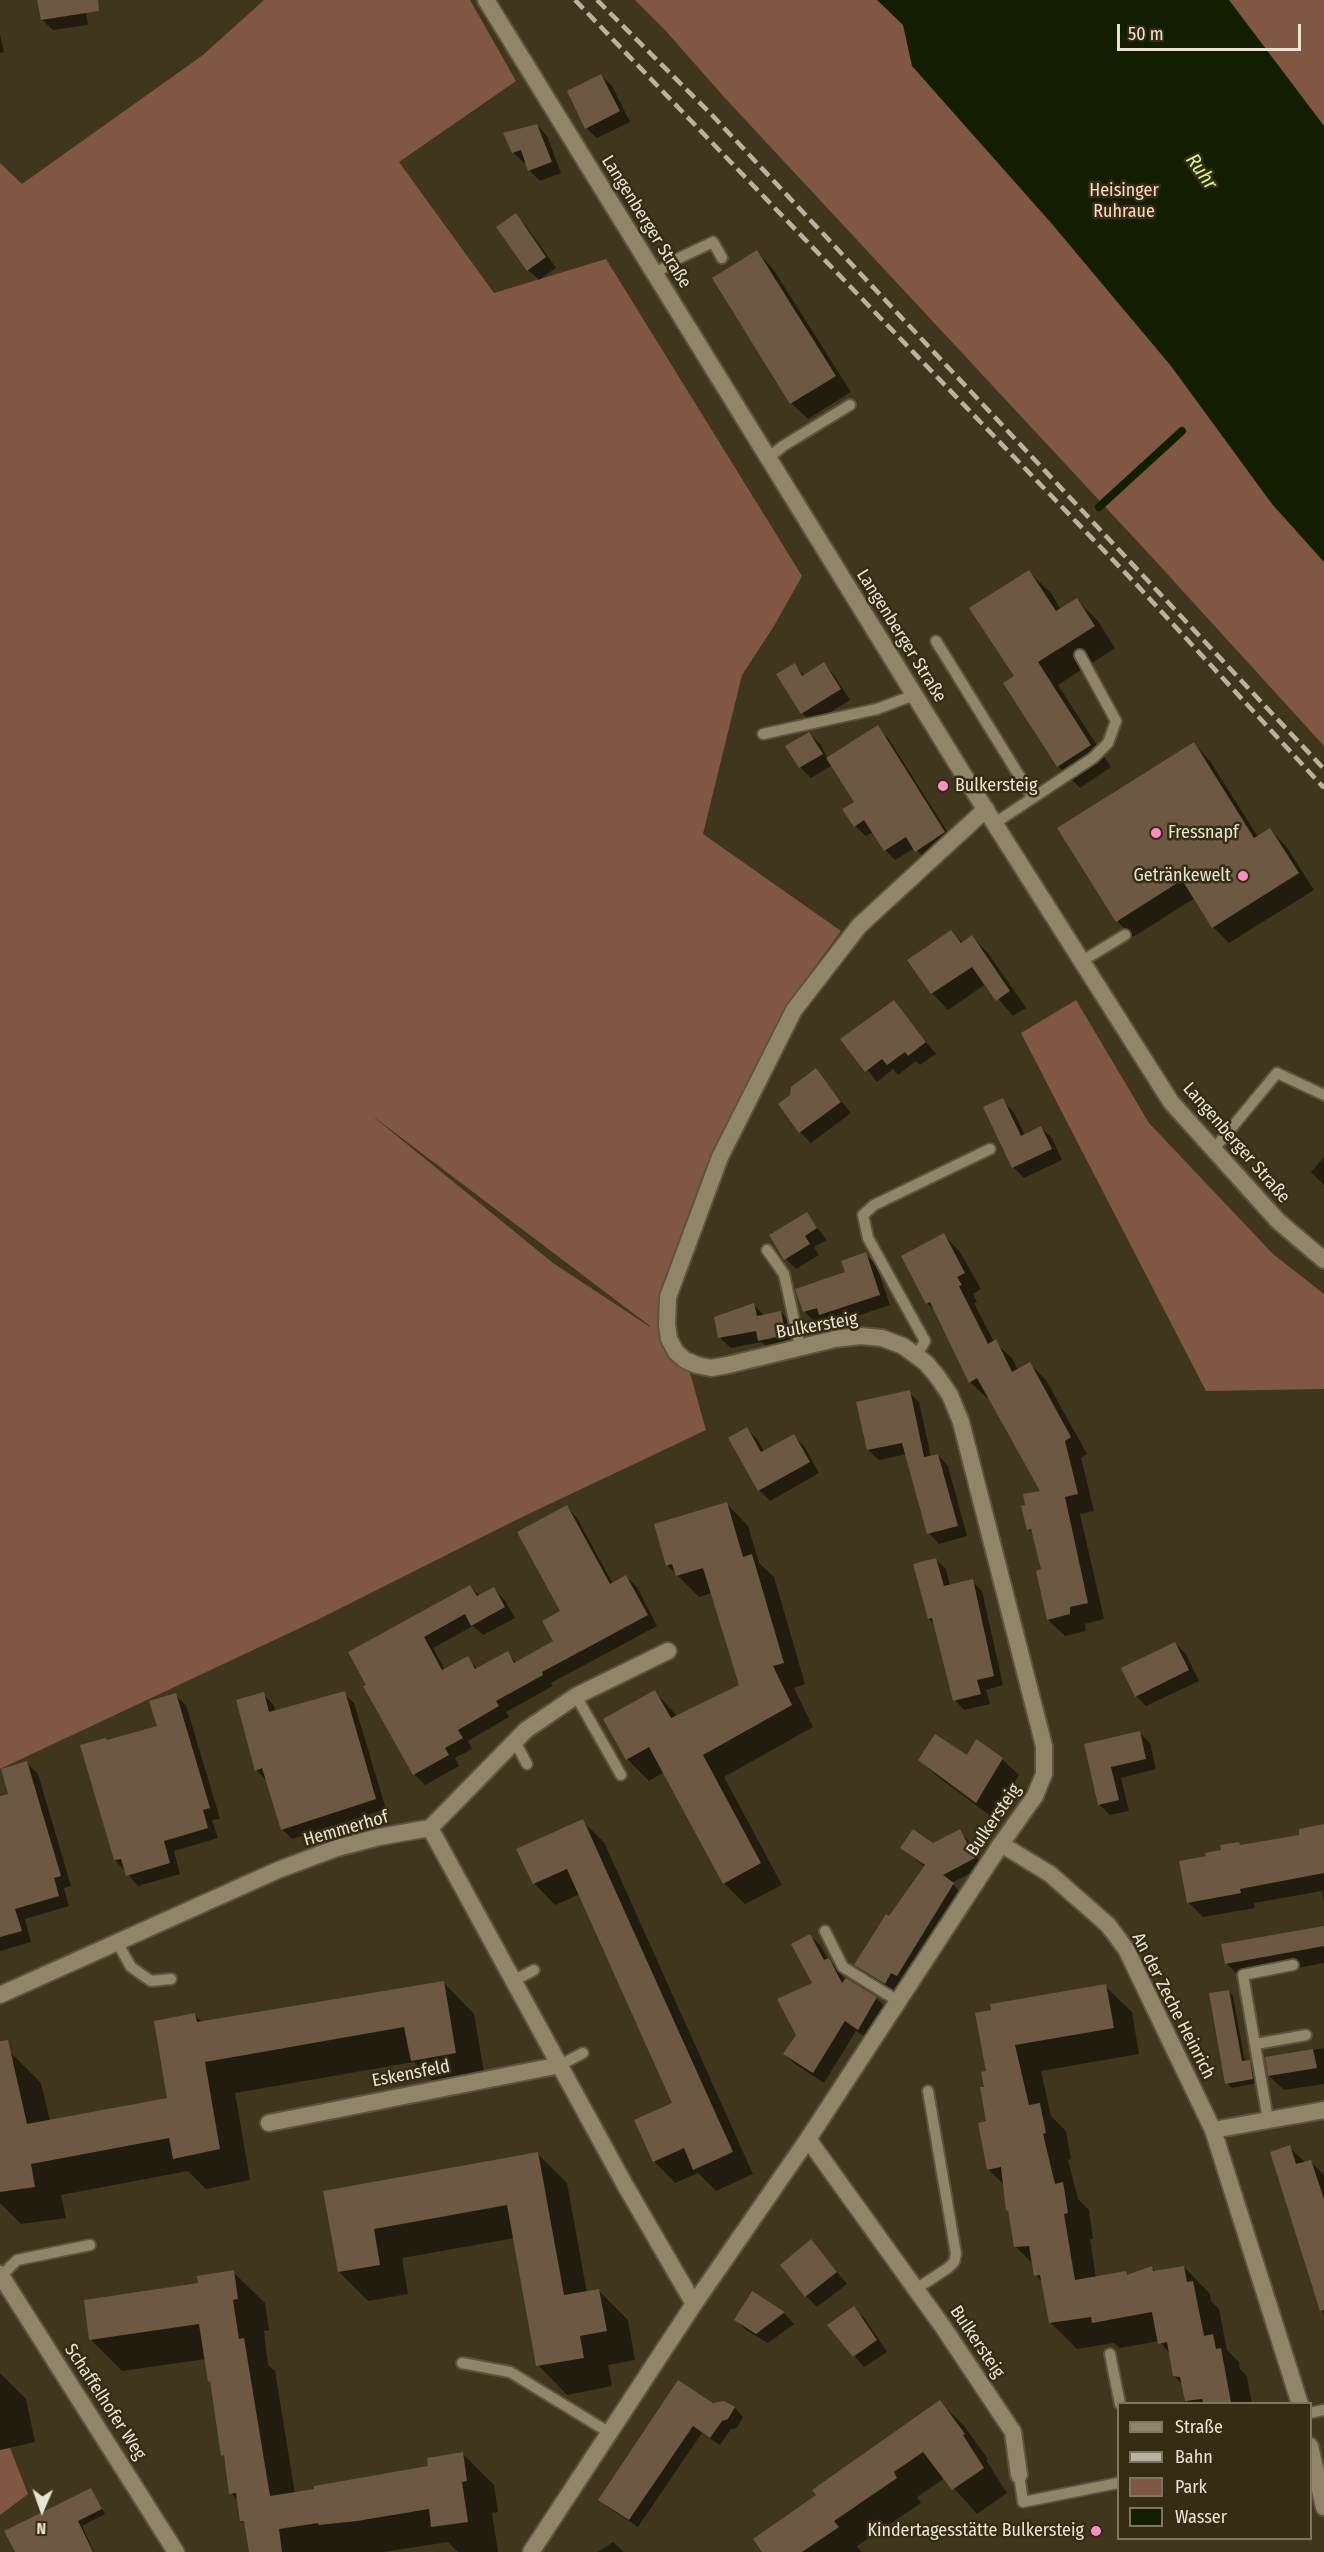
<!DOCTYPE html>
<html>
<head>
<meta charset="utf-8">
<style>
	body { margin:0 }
	#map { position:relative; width:1324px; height:2552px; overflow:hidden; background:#40361d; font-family:"Fira Sans Condensed",sans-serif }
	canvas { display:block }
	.legend { position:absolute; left:1117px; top:2402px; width:195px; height:138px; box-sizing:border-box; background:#362c13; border:2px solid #7e7561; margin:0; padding:8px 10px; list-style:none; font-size:18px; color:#e9e3d5 }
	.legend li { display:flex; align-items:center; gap:12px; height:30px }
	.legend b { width:30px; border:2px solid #7e7561 }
	.north { position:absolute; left:12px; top:2480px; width:60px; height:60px; -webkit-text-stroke:4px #362c13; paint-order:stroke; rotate:182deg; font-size:16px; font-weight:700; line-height:24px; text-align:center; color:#e9e3d5 }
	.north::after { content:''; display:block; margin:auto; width:21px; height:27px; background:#e9e3d5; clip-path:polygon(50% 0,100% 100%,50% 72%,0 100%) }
	.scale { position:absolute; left:1117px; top:24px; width:184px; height:27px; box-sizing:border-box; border:3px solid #e9e3d5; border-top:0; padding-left:8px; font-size:18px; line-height:21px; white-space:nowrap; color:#e9e3d5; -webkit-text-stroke:4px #362c13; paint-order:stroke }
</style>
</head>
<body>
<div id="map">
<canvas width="1324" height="2552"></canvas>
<ul class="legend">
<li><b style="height:8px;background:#908569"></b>Straße</li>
<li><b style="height:8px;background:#b9b2a1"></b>Bahn</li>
<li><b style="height:16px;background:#805742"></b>Park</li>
<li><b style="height:16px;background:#131e01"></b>Wasser</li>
</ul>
<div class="north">N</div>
<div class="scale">50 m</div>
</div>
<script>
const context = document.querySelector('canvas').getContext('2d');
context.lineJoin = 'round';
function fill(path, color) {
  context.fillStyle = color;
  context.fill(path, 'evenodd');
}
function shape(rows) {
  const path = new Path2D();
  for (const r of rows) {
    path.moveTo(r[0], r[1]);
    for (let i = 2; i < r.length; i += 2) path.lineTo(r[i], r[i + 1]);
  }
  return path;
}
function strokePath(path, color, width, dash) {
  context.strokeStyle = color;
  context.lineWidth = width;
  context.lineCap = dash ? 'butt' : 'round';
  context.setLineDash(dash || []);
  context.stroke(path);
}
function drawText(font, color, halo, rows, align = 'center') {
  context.font = font + ' "Fira Sans Condensed",sans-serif';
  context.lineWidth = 5;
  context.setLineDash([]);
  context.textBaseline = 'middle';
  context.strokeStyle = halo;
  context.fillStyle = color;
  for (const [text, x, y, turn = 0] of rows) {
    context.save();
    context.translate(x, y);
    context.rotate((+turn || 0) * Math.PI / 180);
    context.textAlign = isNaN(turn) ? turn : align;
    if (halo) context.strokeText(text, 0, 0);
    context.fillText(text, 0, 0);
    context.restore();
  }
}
const green = shape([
	[264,0,470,0,516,81,399,162,494,293,606,259,802,576,774,626,742,675,703,834,841,931,789,1002,712,1161,676,1248,662,1299,661,1335,690,1373,706,1430,518,1519,319,1619,0,1769,0,163,22,184,203,55],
	[370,1114,650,1326,650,1327,553,1263],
	[635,0,1324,0,1324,746,1150,555,725,98,665,30],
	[1076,1000,1149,1123,1273,1254,1324,1294,1324,1389,1206,1391,1021,1033],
	[10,2448,28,2494,0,2515,0,2450]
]);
const water = shape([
	[877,0,1229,0,1324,126,1324,562,1272,504,1171,366,1052,224,912,66,903,25]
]);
const shadow = shape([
	[39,0,84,0,88,25,53,30,42,20],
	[0,35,4,52,0,53],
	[601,75,612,86,630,122,597,138,586,128],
	[537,125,547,136,561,173,540,181,529,170,527,162,524,163,514,153,505,134],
	[516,215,526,226,556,268,539,280,528,270],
	[757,252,773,269,851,392,808,419,791,403],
	[1029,572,1051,593,1061,610,1077,600,1098,621,1115,648,1058,685,1111,767,1080,788,1058,766,1016,677],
	[824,664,834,675,850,700,813,723,802,713,794,665,805,676],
	[877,727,888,738,955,844,927,862,915,848,895,860,885,850,873,832,866,836,855,826,856,802,832,765,811,778,800,767,809,734,820,744,828,759],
	[1194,744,1210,761,1258,837,1270,830,1286,846,1314,890,1229,943,1213,927,1195,898,1133,937,1117,921],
	[951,932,963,943,972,937,988,953,1026,1008,1013,1016,986,984,948,1010,932,993,909,960],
	[894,1002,936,1054,920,1065,916,1061,898,1075,893,1069,877,1082,843,1039],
	[816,1070,851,1113,811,1143,800,1132,792,1096],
	[1002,1100,1013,1111,1025,1135,1041,1128,1052,1138,1062,1160,1024,1178,1013,1167],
	[1324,1157,1324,1185,1311,1172],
	[806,1214,827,1240,814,1247,819,1255,796,1269,786,1259],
	[944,1235,960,1252,981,1289,973,1294,977,1302,974,1303,994,1342,1012,1358,1018,1370,1029,1363,1046,1380,1087,1454,1081,1458,1094,1511,1080,1514,1104,1619,1085,1624,1086,1631,1065,1636,1048,1620,1043,1570,1034,1535,1028,1529,1027,1506,1042,1492,1007,1432,1009,1431,990,1397,987,1398,970,1382,936,1311,927,1303],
	[865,1254,876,1265,890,1305,831,1325,825,1319,815,1322,805,1312],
	[754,1305,765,1316,781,1312,791,1323,796,1345,770,1351,762,1342,731,1348,720,1338],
	[909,1392,919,1402,931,1457,938,1455,948,1466,967,1536,939,1544,929,1533,907,1454,879,1460,868,1450],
	[747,1429,758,1440,764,1452,793,1436,804,1446,819,1473,770,1501,759,1490],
	[727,1504,748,1526,759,1563,774,1577,805,1684,794,1688,813,1727,724,1777,782,1885,745,1904,724,1883,664,1772,649,1781,627,1759,605,1720,655,1692,678,1717,741,1686,712,1593,699,1597,667,1565],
	[567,1507,577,1518,613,1584,626,1576,637,1587,657,1626,551,1683,553,1686,506,1712,509,1717,468,1741,472,1749,455,1758,459,1766,425,1785,414,1774,365,1687,470,1587,480,1596,494,1589,504,1599,515,1618,483,1635,473,1626,433,1648,445,1670,467,1658,478,1669,507,1653,517,1663,555,1642,562,1611],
	[936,1560,946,1569,950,1586,972,1581,982,1591,1003,1685,986,1690,990,1704,964,1710,955,1700,936,1625,929,1619,915,1565],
	[1175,1643,1186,1654,1199,1681,1146,1706,1136,1696],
	[344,1693,354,1703,386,1809,292,1839,282,1829,266,1780,256,1770,263,1694,273,1704,276,1712],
	[175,1695,186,1705,220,1819,212,1820,218,1838,174,1851,180,1874,138,1886,115,1860,158,1727],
	[1139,1732,1150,1743,1156,1769,1121,1778,1129,1811,1110,1815,1100,1805,1086,1745],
	[976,1742,1002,1759,1019,1775,993,1818,937,1776,920,1760,968,1757],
	[27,1763,38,1774,71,1886,64,1888,69,1906,25,1919,31,1942,0,1951,0,1798,10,1795],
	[582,1821,604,1842,753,2174,716,2191,698,2173,675,2183,654,2161,674,2104,580,1894,555,1905,534,1883],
	[1324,1826,1324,1901,1322,1891,1254,1903,1255,1908,1203,1917,1188,1902,1207,1858,1239,1844,1242,1847,1301,1837],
	[959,1831,968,1840,982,1867,952,1883,961,1893,906,1984,901,1980,894,1992,865,1974,856,1965,925,1867,902,1848,933,1845],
	[1324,1927,1324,1963,1241,1978,1226,1963],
	[810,1936,821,1946,828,1960,840,1970,845,1982,847,1980,876,1998,887,2009,869,2039,856,2031,824,2083,795,2064,784,2054,798,2035,814,1984],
	[443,1982,474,2014,486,2084,444,2092,414,2062,235,2093,250,2180,206,2189,188,2171,61,2195,66,2218,21,2224,0,2203,0,2054,10,2052,41,2083,50,2121,169,2099,195,2015,203,2023],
	[1105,1986,1132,2012,1139,2054,1041,2071,1051,2116,1066,2131,1071,2159,1068,2160,1078,2199,1089,2210,1093,2239,1090,2239,1096,2278,1125,2272,1129,2276,1152,2268,1156,2272,1184,2267,1210,2294,1211,2301,1219,2309,1227,2350,1239,2362,1240,2369,1247,2376,1252,2404,1189,2404,1187,2401,1184,2386,1174,2376,1170,2354,1159,2341,1120,2348,1114,2343,1077,2349,1051,2323,1043,2282,1036,2276,1034,2265,1016,2247,1005,2186,988,2169,985,2088,988,2072,977,2014],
	[1228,1991,1233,1996,1245,2062,1249,2061,1254,2066,1257,2083,1232,2088,1227,2083],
	[1324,2048,1324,2084,1284,2090,1269,2076,1267,2058],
	[1289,2147,1306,2163,1310,2161,1324,2175,1324,2316,1272,2152],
	[538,2154,567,2183,587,2293,599,2291,628,2320,635,2360,608,2365,612,2386,567,2395,538,2365,515,2238,402,2258,408,2294,368,2301,339,2272,325,2192],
	[811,2241,847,2284,817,2307,806,2296],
	[233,2272,265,2303,269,2330,264,2331,268,2365,275,2371,295,2494,430,2467,463,2454,494,2485,498,2512,492,2513,498,2552,458,2552,448,2542,384,2552,250,2552,246,2525,242,2520,238,2501,231,2493,206,2359,122,2371,91,2340,200,2284],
	[753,2294,784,2313,794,2324,768,2343,746,2330,736,2320],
	[854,2308,865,2319,887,2352,864,2367,829,2325],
	[0,2373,26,2399,35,2442,0,2450],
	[723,2402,735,2408,743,2417,737,2428,731,2429,720,2445,702,2433,638,2527,609,2508,600,2499,712,2405],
	[940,2402,964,2426,988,2459,986,2460,1007,2493,977,2514,945,2478,917,2497,921,2503,857,2546,861,2552,764,2552,818,2495],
	[91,2490,105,2514,82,2526,94,2552,16,2552],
	[613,2542,624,2552,598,2552]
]);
const stream = shape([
	[1099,507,1182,431]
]);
const building = shape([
	[37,0,98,0,99,11,41,20],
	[601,74,620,111,585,129,567,91],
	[537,124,552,162,528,171,521,150,512,153,503,133],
	[516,213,546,257,527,271,496,227],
	[757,250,836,376,790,404,712,278],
	[1029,570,1056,611,1077,598,1095,626,1038,662,1091,745,1057,767,1003,683,1014,676,969,608],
	[824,662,841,689,801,714,776,674,795,663,802,676],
	[878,725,945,832,915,852,906,837,884,851,864,820,854,827,842,809,854,802,826,758],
	[809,732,823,754,799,768,785,746],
	[1194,742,1254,838,1270,828,1299,873,1212,928,1182,880,1116,922,1057,828],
	[951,930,961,943,972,935,1010,991,996,1001,972,967,931,994,907,960],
	[894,1000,926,1042,908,1056,905,1052,887,1065,882,1059,865,1072,840,1039],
	[816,1068,841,1102,799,1133,778,1104,790,1095,791,1087],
	[1003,1098,1021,1136,1041,1126,1052,1149,1012,1168,983,1107],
	[807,1212,817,1228,805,1236,810,1244,784,1260,769,1235],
	[944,1233,965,1273,957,1277,962,1285,959,1286,988,1344,996,1339,1012,1372,1030,1362,1071,1437,1065,1441,1078,1494,1065,1497,1088,1603,1070,1607,1070,1614,1047,1620,1036,1571,1041,1569,1031,1529,1027,1530,1021,1506,1025,1505,1023,1494,1040,1491,977,1378,969,1383,930,1302,926,1304,901,1256],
	[866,1252,880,1295,819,1315,817,1308,803,1312,795,1289,845,1272,841,1261],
	[754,1303,757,1316,781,1311,786,1335,758,1341,756,1331,718,1338,714,1317],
	[910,1390,924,1457,938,1454,958,1526,927,1534,902,1443,867,1450,856,1402],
	[747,1427,761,1452,794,1434,810,1462,758,1491,728,1438],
	[727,1502,743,1557,752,1554,784,1663,773,1666,792,1705,703,1755,761,1863,723,1884,649,1747,626,1760,603,1719,655,1690,671,1718,739,1685,703,1568,676,1576,672,1564,666,1566,654,1524],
	[567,1505,610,1584,626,1575,648,1615,542,1672,543,1675,496,1701,499,1706,458,1730,463,1738,445,1748,449,1755,413,1775,363,1686,366,1685,348,1652,470,1585,477,1596,494,1587,505,1607,471,1626,465,1614,424,1637,442,1670,468,1656,475,1669,508,1651,514,1663,553,1641,542,1621,560,1611,517,1532],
	[936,1558,944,1586,973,1579,994,1676,977,1680,981,1694,953,1701,932,1618,928,1619,913,1564],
	[1175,1642,1189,1670,1135,1697,1121,1668],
	[345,1691,376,1799,281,1830,262,1768,255,1771,236,1700,264,1692,269,1712],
	[176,1693,210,1808,203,1810,208,1828,164,1841,170,1863,126,1876,121,1859,114,1860,80,1745,106,1738,107,1740,157,1726,149,1701],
	[1140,1731,1146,1759,1111,1767,1119,1800,1098,1805,1084,1744],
	[935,1734,967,1755,976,1739,1003,1758,976,1803,918,1760],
	[27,1761,61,1876,54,1878,59,1896,15,1909,22,1931,0,1937,0,1796,8,1794,1,1769],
	[583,1819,733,2152,693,2170,684,2148,653,2162,634,2120,672,2103,567,1869,533,1884,516,1849],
	[1324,1824,1324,1873,1240,1889,1241,1893,1187,1903,1179,1861,1206,1856,1205,1853,1221,1850,1220,1845,1239,1842,1240,1845,1299,1835,1299,1829],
	[913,1829,933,1843,960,1829,975,1858,943,1875,954,1883,897,1976,891,1973,885,1984,854,1965,886,1914,889,1916,925,1865,900,1848],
	[1324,1926,1324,1946,1225,1964,1221,1944],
	[810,1934,824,1960,829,1958,842,1983,846,1978,877,1997,858,2030,845,2021,813,2073,783,2054,796,2035,777,1999,812,1983,791,1944],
	[444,1981,456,2053,411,2061,404,2027,205,2062,220,2149,173,2159,169,2138,31,2164,35,2187,0,2192,0,2041,8,2040,27,2124,167,2098,154,2021,195,2013,197,2022],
	[1106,1984,1114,2028,1015,2045,1029,2105,1040,2103,1046,2133,1043,2134,1055,2184,1063,2182,1068,2213,1064,2214,1075,2280,1126,2271,1127,2275,1152,2266,1153,2271,1184,2266,1187,2282,1193,2281,1204,2336,1213,2334,1216,2349,1221,2348,1231,2403,1203,2403,1202,2399,1185,2401,1180,2377,1173,2376,1167,2342,1158,2344,1152,2312,1092,2323,1091,2317,1049,2323,1040,2275,1034,2276,1029,2246,1014,2247,1008,2210,1006,2211,1001,2167,987,2170,978,2123,986,2121,980,2087,984,2087,981,2072,986,2071,975,2013,991,2010,990,2004],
	[1229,1990,1242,2061,1250,2060,1253,2079,1225,2084,1209,1993],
	[1313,2049,1317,2068,1268,2076,1265,2057],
	[1290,2145,1296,2164,1311,2160,1324,2199,1324,2310,1320,2311,1270,2152],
	[538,2152,564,2295,599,2289,607,2331,580,2336,584,2358,536,2366,507,2205,374,2229,380,2265,338,2272,323,2191],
	[811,2239,837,2272,805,2297,780,2265],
	[234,2270,238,2299,233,2300,239,2339,244,2338,270,2496,314,2489,314,2486,428,2466,427,2458,463,2452,467,2481,462,2482,468,2522,431,2527,429,2509,357,2521,319,2525,318,2523,279,2529,282,2552,249,2552,244,2521,240,2521,236,2493,229,2494,224,2455,221,2456,210,2381,208,2382,199,2324,89,2340,84,2300,198,2283,197,2276],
	[752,2291,785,2312,756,2334,734,2320],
	[854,2306,877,2340,853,2357,827,2325],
	[678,2380,713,2403,724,2401,735,2407,728,2419,722,2421,710,2438,693,2426,629,2520,598,2500],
	[940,2400,965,2434,963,2435,984,2468,952,2490,923,2452,894,2472,897,2478,834,2521,839,2527,802,2552,762,2552,753,2539,816,2495,812,2490],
	[91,2488,102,2509,78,2521,93,2552,15,2552,4,2531]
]);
const service = shape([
	[655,274,675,260,713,242,722,258],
	[768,458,783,446,850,405],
	[936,641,1033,798],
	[763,734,877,709,914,695],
	[995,823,1093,758,1108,743,1116,721,1080,655],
	[1082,961,1125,935],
	[1214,1149,1277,1073,1324,1095],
	[767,1250,784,1274,800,1347],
	[917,1355,925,1341,868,1238,863,1215,874,1205,990,1149],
	[576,1696,621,1775],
	[515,1742,527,1764],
	[825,1931,843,1967,898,2001],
	[117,1942,131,1967,151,1981,171,1979],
	[513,1981,534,1970],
	[1256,2044,1306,2035],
	[560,2065,583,2053],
	[1268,2120,1243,1975,1293,1965],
	[1,2276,17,2260,90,2245],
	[916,2289,948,2268,954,2262,956,2254,928,2091],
	[1110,2354,1120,2404],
	[462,2363,510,2372,610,2433],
	[1310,2413,1324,2410],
	[1019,2475,1023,2502,1118,2483]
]);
const minor = shape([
	[430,1828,625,2185,694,2304],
	[1001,1844,1050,1874,1108,1925,1126,1949,1213,2130,1300,2404],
	[0,1995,278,1870,337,1848,379,1837,430,1828,526,1730,576,1696,668,1651],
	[269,2123,560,2065],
	[1213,2130,1324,2110],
	[808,2139,943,2327,1013,2432,1019,2475],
	[0,2274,176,2552],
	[1310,2446,1324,2507],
	[531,2552,694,2304,808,2139,1001,1844,1035,1796,1044,1774,1044,1746,961,1422,950,1395,937,1376,926,1363,903,1346,882,1338,860,1336,835,1339,728,1365,711,1368,697,1365,685,1360,676,1352,669,1339,667,1325,668,1297,720,1157,794,1010,859,926,986,809]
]);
const secondary = shape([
	[486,0,965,777,1171,1102,1278,1221,1324,1260]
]);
const rail = shape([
	[575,0,1136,584,1324,788],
	[597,0,712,115,1324,769]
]);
const markers = [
	[943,786,6,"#fa8fc6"],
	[1156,833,6,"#fa8fc6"],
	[1243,876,6,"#fa8fc6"],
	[1096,2531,6,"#fa8fc6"]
];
const parkNames = [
	["Heisinger",1124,191],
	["Ruhraue",1124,212]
];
const streetNames = [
	["Langenberger Straße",646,222,58],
	["Langenberger Straße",901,636,58],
	["Langenberger Straße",1236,1143,49],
	["Bulkersteig",817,1326,-10],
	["Bulkersteig",994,1820,-56],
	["Hemmerhof",346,1829,-16],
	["An der Zeche Heinrich",1173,2006,63],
	["Eskensfeld",411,2074,-11],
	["Bulkersteig",977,2342,56],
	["Schaffelhofer Weg",105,2402,57]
];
const poiNames = [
	["Bulkersteig",955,786],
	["Fressnapf",1168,833],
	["Getränkewelt",1231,876,"right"],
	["Kindertagesstätte Bulkersteig",1084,2531,"right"]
];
const waterNames = [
	["Ruhr",1201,172,55]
];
fill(green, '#805742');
fill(water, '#131e01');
fill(shadow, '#0007');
strokePath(stream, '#131e01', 8);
fill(building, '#6c5843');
strokePath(service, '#5d543f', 14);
strokePath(minor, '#5d543f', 20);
strokePath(secondary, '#5d543f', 20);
strokePath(service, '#908569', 10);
strokePath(minor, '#908569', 16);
strokePath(secondary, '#908569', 16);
strokePath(rail, '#b9b2a1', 4.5, [12, 6]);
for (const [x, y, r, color] of markers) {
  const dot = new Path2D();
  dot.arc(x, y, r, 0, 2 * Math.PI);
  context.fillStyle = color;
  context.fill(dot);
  strokePath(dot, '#362c13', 2);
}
drawText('18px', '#fcd7c4', '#362c13', parkNames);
drawText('18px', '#e9e3d5', '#362c13', streetNames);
drawText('18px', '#e9e3d5', '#362c13', poiNames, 'left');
drawText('italic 20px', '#cef39a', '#362c13', waterNames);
</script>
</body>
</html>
